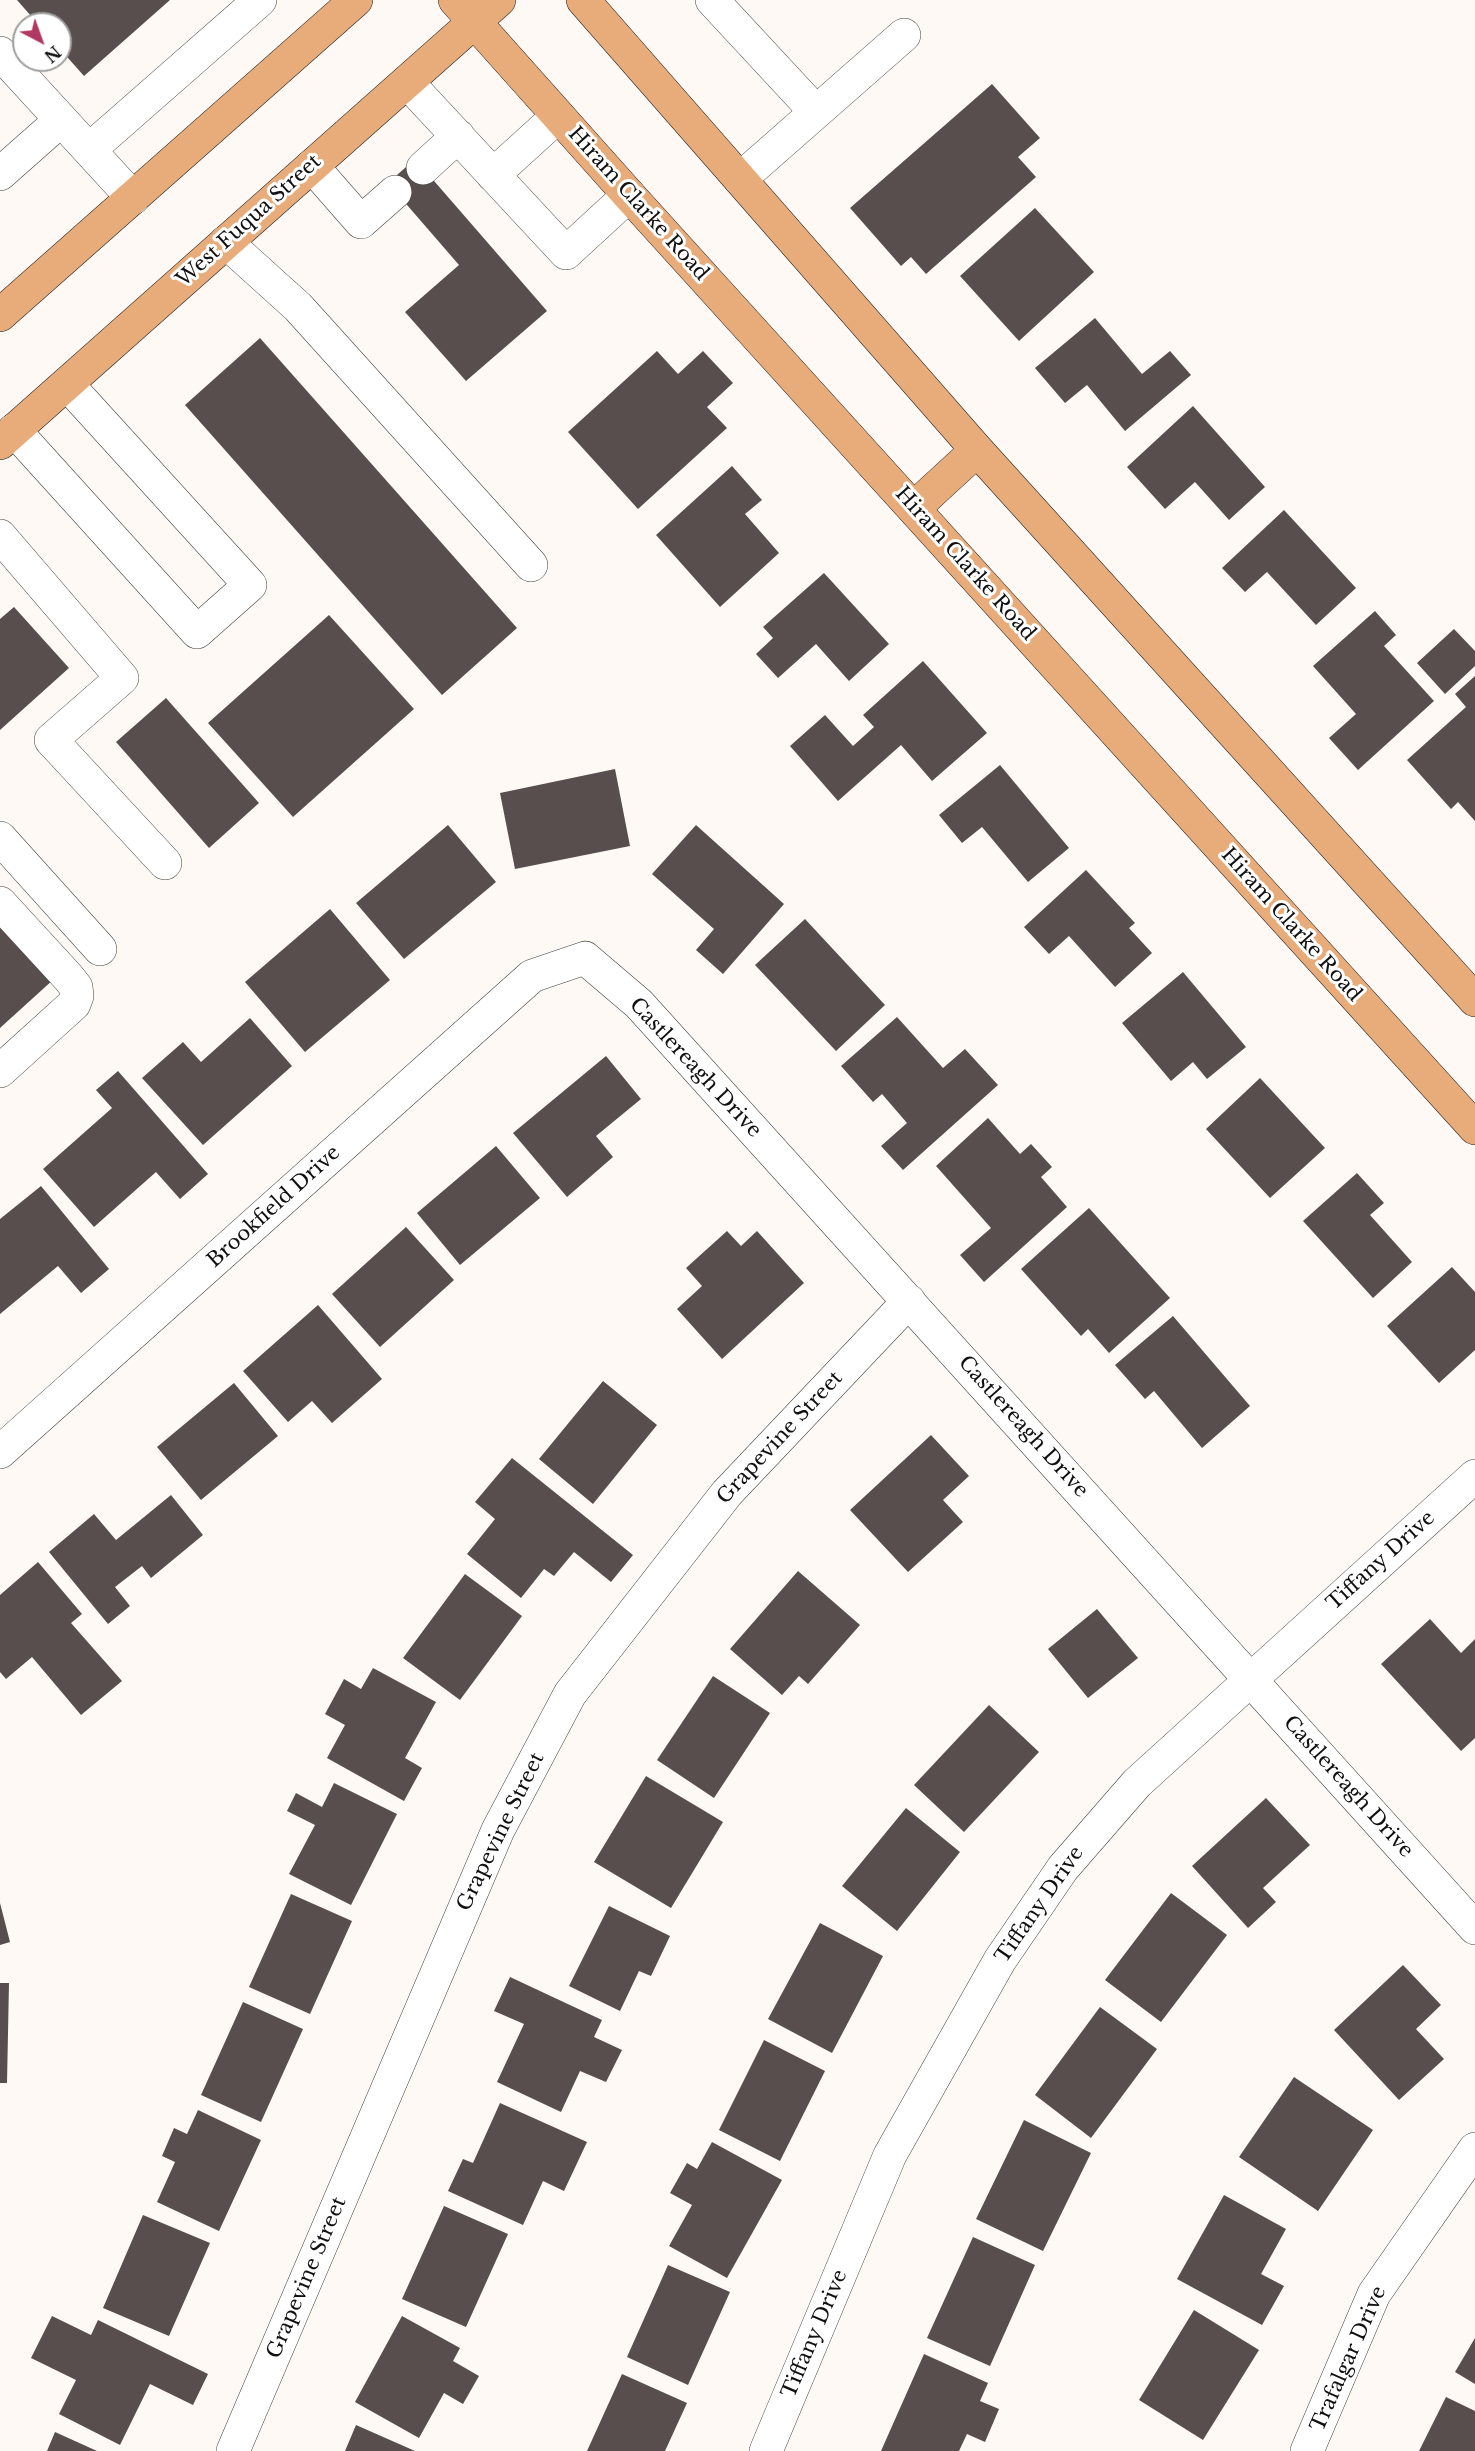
<!DOCTYPE html>
<html>
<head>
<meta charset="utf-8">
<style>
	body { margin:0 }
	#map { position:relative; width:1475px; height:2451px; overflow:hidden; background:#fef9f4; font-family:"Libre Baskerville",serif }
	canvas { display:block }
	.north { position:absolute; left:12px; top:12px; width:60px; height:60px; box-sizing:border-box; background:#fff; border:2px solid #9f9f9f; border-radius:50%; rotate:139deg; font-size:16px; font-weight:700; line-height:24px; text-align:center; color:#101010 }
	.north::after { content:''; display:block; margin:auto; width:21px; height:27px; background:#b03862; clip-path:polygon(50% 0,100% 100%,50% 72%,0 100%) }
</style>
</head>
<body>
<div id="map">
<canvas width="1475" height="2451"></canvas>
<div class="north">N</div>
</div>
<script>
const context = document.querySelector('canvas').getContext('2d');
context.lineJoin = 'round';
function fill(path, color) {
  context.fillStyle = color;
  context.fill(path, 'evenodd');
}
function shape(rows) {
  const path = new Path2D();
  for (const r of rows) {
    path.moveTo(r[0], r[1]);
    for (let i = 2; i < r.length; i += 2) path.lineTo(r[i], r[i + 1]);
  }
  return path;
}
function strokePath(path, color, width, dash) {
  context.strokeStyle = color;
  context.lineWidth = width;
  context.lineCap = dash ? 'butt' : 'round';
  context.setLineDash(dash || []);
  context.stroke(path);
}
function drawText(font, color, halo, rows, align = 'center') {
  context.font = font + ' "Libre Baskerville",serif';
  context.lineWidth = 6;
  context.setLineDash([]);
  context.textBaseline = 'middle';
  context.strokeStyle = halo;
  context.fillStyle = color;
  for (const [text, x, y, turn = 0] of rows) {
    context.save();
    context.translate(x, y);
    context.rotate((+turn || 0) * Math.PI / 180);
    context.textAlign = isNaN(turn) ? turn : align;
    if (halo) context.strokeText(text, 0, 0);
    context.fillText(text, 0, 0);
    context.restore();
  }
}
const building = shape([
	[17,0,170,0,84,76,60,49,60,24,38,24],
	[992,84,1040,138,1018,157,1036,177,926,274,911,257,901,266,850,208],
	[415,159,547,311,466,381,405,312,459,265,388,183],
	[1035,208,1094,272,1019,341,960,276],
	[1095,318,1142,374,1170,351,1191,375,1125,431,1087,385,1065,403,1035,368],
	[260,338,517,628,442,695,185,405],
	[657,351,678,374,703,351,733,383,707,407,727,428,638,509,568,432],
	[1193,406,1265,487,1229,520,1195,482,1165,509,1127,467],
	[732,466,762,500,745,514,779,553,720,607,656,535],
	[1284,510,1356,588,1316,625,1267,572,1245,592,1222,568],
	[824,573,889,644,849,681,816,644,778,678,756,654,773,638,763,627],
	[14,607,69,668,0,730,0,619],
	[1375,611,1396,635,1384,646,1434,701,1358,770,1329,738,1356,714,1313,666],
	[329,615,414,709,293,817,208,723],
	[1454,629,1475,651,1475,666,1445,694,1417,663],
	[923,661,987,733,932,781,901,745,838,801,790,746,825,715,853,746,874,727,863,715],
	[1475,676,1475,821,1458,802,1451,809,1407,760,1466,707,1455,694],
	[166,698,259,803,209,848,116,742],
	[1000,765,1069,848,1028,882,982,827,962,843,939,815],
	[615,769,630,846,515,869,500,793],
	[448,825,496,882,404,959,356,903],
	[696,825,784,904,723,974,696,950,714,929,652,874],
	[1086,870,1135,923,1129,928,1152,953,1115,987,1069,936,1049,954,1024,927],
	[330,909,390,980,305,1052,245,982],
	[0,919,54,979,0,1028],
	[805,919,885,1005,836,1051,755,965],
	[1183,972,1246,1047,1207,1079,1193,1062,1171,1081,1122,1023],
	[897,1017,943,1068,965,1049,998,1085,903,1170,881,1146,907,1123,882,1094,873,1102,841,1066],
	[250,1018,292,1066,203,1145,142,1078,183,1042,201,1062],
	[606,1056,641,1099,596,1136,613,1157,567,1197,513,1133],
	[118,1071,208,1174,180,1199,156,1172,94,1227,43,1169,112,1108,96,1090],
	[1260,1078,1325,1148,1270,1198,1206,1129],
	[988,1118,1020,1154,1031,1144,1052,1167,1041,1177,1067,1207,984,1282,960,1255,991,1228,936,1166],
	[496,1146,540,1198,460,1265,417,1213],
	[1357,1173,1384,1203,1370,1215,1412,1262,1373,1298,1303,1221],
	[41,1186,109,1269,81,1293,58,1266,0,1314,0,1219],
	[1089,1208,1170,1298,1109,1353,1088,1329,1081,1336,1021,1269],
	[406,1227,454,1280,380,1347,332,1294],
	[727,1231,741,1246,757,1231,804,1283,722,1359,677,1309,702,1286,686,1268],
	[1452,1267,1475,1292,1475,1350,1439,1383,1387,1326],
	[318,1305,382,1379,332,1423,312,1401,288,1422,243,1371],
	[1173,1316,1250,1406,1202,1448,1154,1391,1145,1399,1115,1365],
	[603,1381,657,1425,593,1504,539,1459],
	[234,1383,278,1436,201,1500,157,1447],
	[931,1435,969,1476,943,1500,963,1522,908,1572,850,1510],
	[512,1458,633,1555,611,1582,574,1552,554,1576,544,1569,521,1598,467,1554,495,1519,475,1502],
	[171,1495,203,1535,151,1578,142,1566,115,1587,130,1606,108,1624,49,1552,94,1514,116,1540],
	[38,1562,82,1614,71,1623,122,1681,81,1715,32,1657,6,1679,0,1672,0,1595],
	[798,1571,860,1625,808,1684,799,1676,782,1695,730,1649],
	[465,1574,522,1616,460,1700,403,1658],
	[1097,1609,1138,1658,1088,1698,1048,1649],
	[1430,1619,1461,1653,1475,1639,1475,1738,1461,1751,1381,1664],
	[373,1668,436,1702,405,1758,422,1768,404,1801,327,1758,345,1725,325,1714,344,1679,361,1689],
	[713,1676,770,1713,714,1798,657,1760],
	[989,1705,1039,1752,964,1832,914,1785],
	[646,1776,723,1822,671,1908,594,1862],
	[334,1783,397,1814,351,1905,289,1874,315,1825,287,1811,296,1793,322,1807],
	[1266,1798,1310,1845,1263,1888,1276,1902,1248,1928,1192,1866],
	[906,1808,960,1852,897,1931,842,1886],
	[1171,1893,1227,1935,1161,2022,1105,1980],
	[291,1894,352,1921,310,2014,249,1987],
	[0,1903,10,1942,0,1945],
	[609,1906,670,1936,651,1976,639,1971,620,2011,569,1986],
	[820,1923,883,1956,832,2053,768,2019],
	[1403,1965,1441,2005,1416,2029,1444,2059,1399,2100,1334,2030],
	[510,1977,602,2020,594,2037,622,2050,606,2082,580,2071,561,2112,497,2082,524,2024,494,2011],
	[0,1983,9,1983,7,2083,0,2083],
	[243,2002,303,2029,261,2122,201,2095],
	[1100,2007,1157,2049,1091,2138,1035,2095],
	[764,2040,825,2071,780,2161,719,2130],
	[1294,2077,1373,2130,1318,2211,1239,2157],
	[500,2103,587,2142,564,2191,543,2181,523,2225,448,2191,463,2159,473,2163],
	[198,2110,261,2140,219,2231,157,2202,175,2162,162,2156,174,2128,187,2134],
	[1024,2120,1091,2153,1043,2251,976,2219],
	[712,2142,782,2180,727,2278,669,2246,692,2205,670,2193,687,2163,697,2169],
	[1224,2195,1286,2229,1261,2274,1284,2286,1262,2325,1177,2279],
	[444,2206,508,2234,466,2327,402,2299],
	[143,2215,210,2243,169,2336,103,2308],
	[973,2237,1035,2265,990,2366,927,2338],
	[668,2265,730,2292,688,2385,627,2357],
	[1194,2310,1259,2350,1203,2440,1139,2400],
	[52,2316,91,2335,98,2320,208,2374,193,2405,150,2384,120,2445,59,2414,76,2380,31,2358],
	[402,2316,460,2348,453,2361,479,2376,463,2404,444,2393,419,2438,355,2402],
	[1475,2338,1475,2384,1455,2372],
	[924,2354,988,2383,980,2401,999,2409,985,2442,967,2434,959,2451,881,2451],
	[622,2374,687,2403,665,2451,587,2451],
	[1446,2397,1475,2411,1475,2451,1419,2451],
	[356,2425,415,2451,345,2451],
	[55,2432,97,2451,47,2451]
]);
const minor = shape([
	[712,0,816,112],
	[0,53,133,198],
	[407,82,566,253,629,195],
	[89,150,260,0],
	[312,166,361,222,395,192],
	[423,168,458,136],
	[0,174,61,120],
	[493,175,558,116],
	[740,179,904,35],
	[226,242,298,307,531,565],
	[14,430,197,632,250,585,67,384],
	[0,536,122,678,51,740,165,863],
	[0,838,100,949],
	[0,903,68,977,76,987,77,996,74,1004,0,1071],
	[0,1452,532,976,585,958,639,1004,1475,1928],
	[233,2451,498,1830,570,1694,727,1493,909,1301],
	[766,2451,890,2155,1000,1960,1063,1868,1137,1783,1475,1476],
	[1307,2451,1374,2294,1475,2149]
]);
const major = shape([
	[455,0,629,195,1475,1128],
	[583,0,977,450,1475,1000],
	[0,315,356,0],
	[0,443,499,0],
	[914,508,977,450]
]);
const streetNames = [
	["Hiram Clarke Road",638,204,48],
	["West Fuqua Street",249,221,-42],
	["Hiram Clarke Road",965,564,48],
	["Hiram Clarke Road",1291,925,48],
	["Castlereagh Drive",695,1068,47],
	["Brookfield Drive",274,1207,-42],
	["Castlereagh Drive",1023,1427,48],
	["Grapevine Street",780,1438,-47],
	["Tiffany Drive",1381,1561,-42],
	["Castlereagh Drive",1348,1787,48],
	["Grapevine Street",501,1832,-64],
	["Tiffany Drive",1040,1905,-55],
	["Grapevine Street",307,2278,-67],
	["Tiffany Drive",815,2334,-67],
	["Trafalgar Drive",1349,2359,-66]
];
fill(building, '#574e4d');
strokePath(minor, '#434343', 34);
strokePath(major, '#212121', 34);
strokePath(minor, '#fff', 33);
strokePath(major, '#e8ac7a', 33);
drawText('20px', '#101010', '#fff', streetNames);
</script>
</body>
</html>
